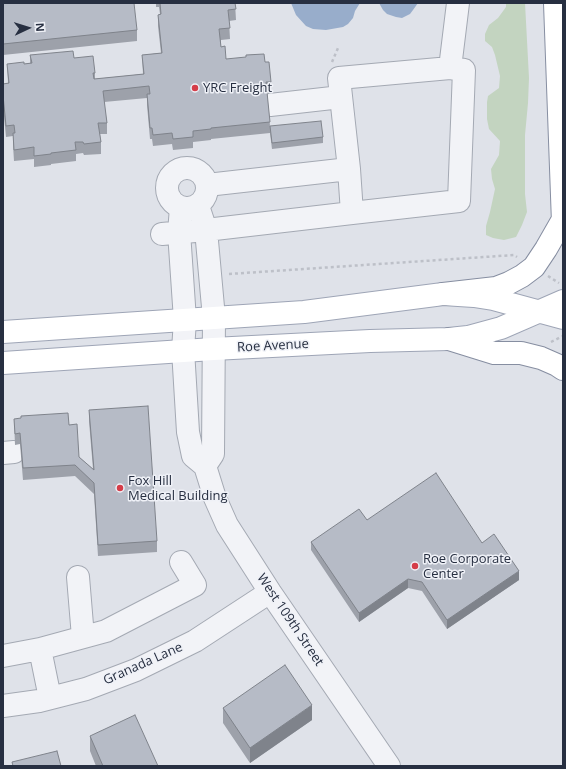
<!DOCTYPE html>
<html>
<head>
<meta charset="utf-8">
<style>
	body { margin:0 }
	#map { position:relative; width:566px; height:769px; overflow:hidden; background:#dfe2e9; font-family:"Open Sans",sans-serif }
	canvas { display:block }
	.frame { position:absolute; inset:0; border:4px solid #272f41; pointer-events:none }
	.north { position:absolute; left:8px; top:8px; width:40px; height:40px; -webkit-text-stroke:3px #eff1f7; paint-order:stroke; rotate:86deg; font-size:11px; font-weight:700; line-height:16px; text-align:center; color:#272f41 }
	.north::after { content:''; display:block; margin:auto; width:14px; height:18px; background:#272f41; clip-path:polygon(50% 0,100% 100%,50% 72%,0 100%) }
</style>
</head>
<body>
<div id="map">
<canvas width="566" height="769"></canvas>
<div class="frame"></div>
<div class="north">N</div>
</div>
<script>
const context = document.querySelector('canvas').getContext('2d');
context.lineJoin = 'round';
function fill(path, color) {
  context.fillStyle = color;
  context.fill(path, 'evenodd');
}
function shape(rows) {
  const path = new Path2D();
  for (const r of rows) {
    if (r.length === 3) {
      path.moveTo(r[0] + r[2], r[1]);
      path.arc(r[0], r[1], r[2], 0, 2 * Math.PI);
      continue;
    }
    path.moveTo(r[0], r[1]);
    for (let i = 2; i < r.length; i += 2) path.lineTo(r[i], r[i + 1]);
  }
  return path;
}
function strokePath(path, color, width, dash) {
  context.strokeStyle = color;
  context.lineWidth = width;
  context.lineCap = dash ? 'butt' : 'round';
  context.setLineDash(dash || []);
  context.stroke(path);
}
function drawText(font, color, halo, rows, align = 'center') {
  context.font = font + ' "Open Sans",sans-serif';
  context.lineWidth = 3;
  context.setLineDash([]);
  context.textBaseline = 'middle';
  context.strokeStyle = halo;
  context.fillStyle = color;
  for (const [text, x, y, turn = 0] of rows) {
    context.save();
    context.translate(x, y);
    context.rotate((+turn || 0) * Math.PI / 180);
    context.textAlign = isNaN(turn) ? turn : align;
    if (halo) context.strokeText(text, 0, 0);
    context.fillText(text, 0, 0);
    context.restore();
  }
}
const green = shape([
	[506,3,525,3,529,78,528,103,525,135,525,194,527,212,522,225,516,237,504,240,493,238,486,235,486,226,490,212,495,189,492,179,491,169,499,155,500,141,489,129,487,119,487,102,488,96,499,88,500,76,495,55,492,47,485,41,485,34,489,25,498,18,506,7]
]);
const water = shape([
	[291,3,360,3,355,11,353,18,348,24,343,27,326,30,313,29,306,26,296,15],
	[379,3,418,3,413,10,410,14,402,18,396,17,387,14,383,10]
]);
const path = shape([
	[332,62,338,48],
	[229,274,514,255,517,257],
	[548,276,559,283],
	[551,342,563,336]
]);
const minor = shape([
	[450,68,458,3],
	[270,105,341,97],
	[187,188,20],
	[207,185,349,169],
	[198,206,206,230,214,318,213,454,205,466],
	[181,208,179,232,185,320,183,350,188,432,193,456,205,466,215,498,227,525,270,592,389,766],
	[162,234,206,230,352,213,459,201,464,70,450,68,339,78,349,169,352,213],
	[3,453,14,452],
	[78,577,83,637],
	[3,656,40,649],
	[50,698,40,649,106,631,195,585,181,562],
	[3,706,39,701,86,689,136,670,195,641,270,592]
]);
const major = shape([
	[3,332,304,312,443,294,474,296,493,299,563,318],
	[3,363,213,349,370,341,449,339,468,337,501,328,563,301]
]);
const highway = shape([
	[555,3,563,223],
	[443,294,496,288,509,283,522,276,534,267,546,249,562,221],
	[449,339,494,353,521,353,541,358,557,365,563,369]
]);
const wall = shape([
	[3,3,137,30,137,41,3,55],
	[156,3,235,3,236,20,229,21,230,39,221,40,221,47,226,59,265,62,271,82,271,93,267,93,270,126,323,137,323,143,272,149,270,133,211,139,211,140,193,142,193,148,173,150,172,144,153,146,152,139,150,139,147,105,147,98,104,102,107,123,107,134,100,134,101,142,101,154,84,155,83,153,76,154,76,161,51,164,51,165,34,167,34,159,14,161,13,145,13,136,6,137,3,106,3,84,8,83,7,64,24,64,30,63,30,55,74,58,95,73,95,79,143,74,142,55,161,53,158,26,158,15,160,14,159,7,156,7],
	[89,410,157,541,157,552,98,556,94,494,75,476,23,480,20,444,15,445,14,419,69,425,79,457,93,469,89,421],
	[367,520,482,543,519,580,447,629,422,591,408,588,359,622,311,550,311,542],
	[223,708,312,720,250,763,223,723],
	[90,736,158,766,96,766,90,751]
]);
const shadedWall = shape([
	[519,571,519,580,447,629,447,620],
	[408,579,408,588,359,622,359,613],
	[312,705,312,720,250,763,250,748]
]);
const building = shape([
	[3,3,134,3,137,30,3,44,3,3],
	[160,3,235,3,236,9,228,10,230,28,219,29,221,47,225,46,226,59,246,57,246,55,264,54,265,62,269,62,271,82,266,82,270,122,211,128,211,129,193,131,193,137,173,139,172,133,153,135,152,128,150,128,147,94,150,94,149,86,103,91,107,123,98,123,101,142,84,144,83,142,75,142,76,150,51,153,51,154,34,156,34,147,14,150,13,133,15,133,14,125,6,126,3,95,3,84,9,83,7,64,24,62,24,64,32,63,30,55,73,51,74,58,93,56,95,73,93,73,94,79,144,74,142,55,162,53,158,15,161,14,160,3],
	[321,121,323,137,272,143,270,126,321,121],
	[148,406,157,541,98,545,94,483,75,465,23,468,20,433,15,434,14,419,21,418,21,416,68,413,69,425,77,424,79,457,94,470,89,410,148,406],
	[436,473,482,543,494,534,519,571,447,620,422,582,408,579,359,613,311,542,359,509,367,520,436,473],
	[285,665,312,705,250,748,223,708,285,665],
	[135,715,158,766,103,766,90,736,135,715],
	[57,751,61,766,13,766,12,762,57,751]
]);
const markers = [
	[195,88,4,"#d53d49"],
	[120,488,4,"#d53d49"],
	[415,566,4,"#d53d49"]
];
const poiNames = [
	["YRC Freight",203,88],
	["Fox Hill",128,481],
	["Medical Building",128,496],
	["Roe Corporate",423,559],
	["Center",423,574]
];
const streetNames = [
	["Roe Avenue",273,346,-3],
	["West 109th Street",290,620,56],
	["Granada Lane",143,664,-24]
];
fill(green, '#c3d4c0');
fill(water, '#98adcb');
strokePath(minor, '#a4a9b3', 24);
strokePath(major, '#9ea5b6', 24);
strokePath(highway, '#868ea1', 24);
strokePath(path, '#bdc0c8', 2.5, [3, 3]);
strokePath(minor, '#f2f3f7', 22);
strokePath(major, '#fff', 22);
strokePath(highway, '#fff', 22);
fill(wall, '#9da1aa');
fill(shadedWall, '#7f838b');
fill(building, '#b6bbc6');
strokePath(building, '#7f838b', 1);
for (const [x, y, r, color] of markers) {
  const dot = new Path2D();
  dot.arc(x, y, r, 0, 2 * Math.PI);
  context.fillStyle = color;
  context.fill(dot);
  strokePath(dot, '#eff1f7', 1.5);
}
drawText('13px', '#272f41', '#eff1f7', poiNames, 'left');
drawText('13px', '#272f41', '#eff1f7', streetNames);
</script>
</body>
</html>
